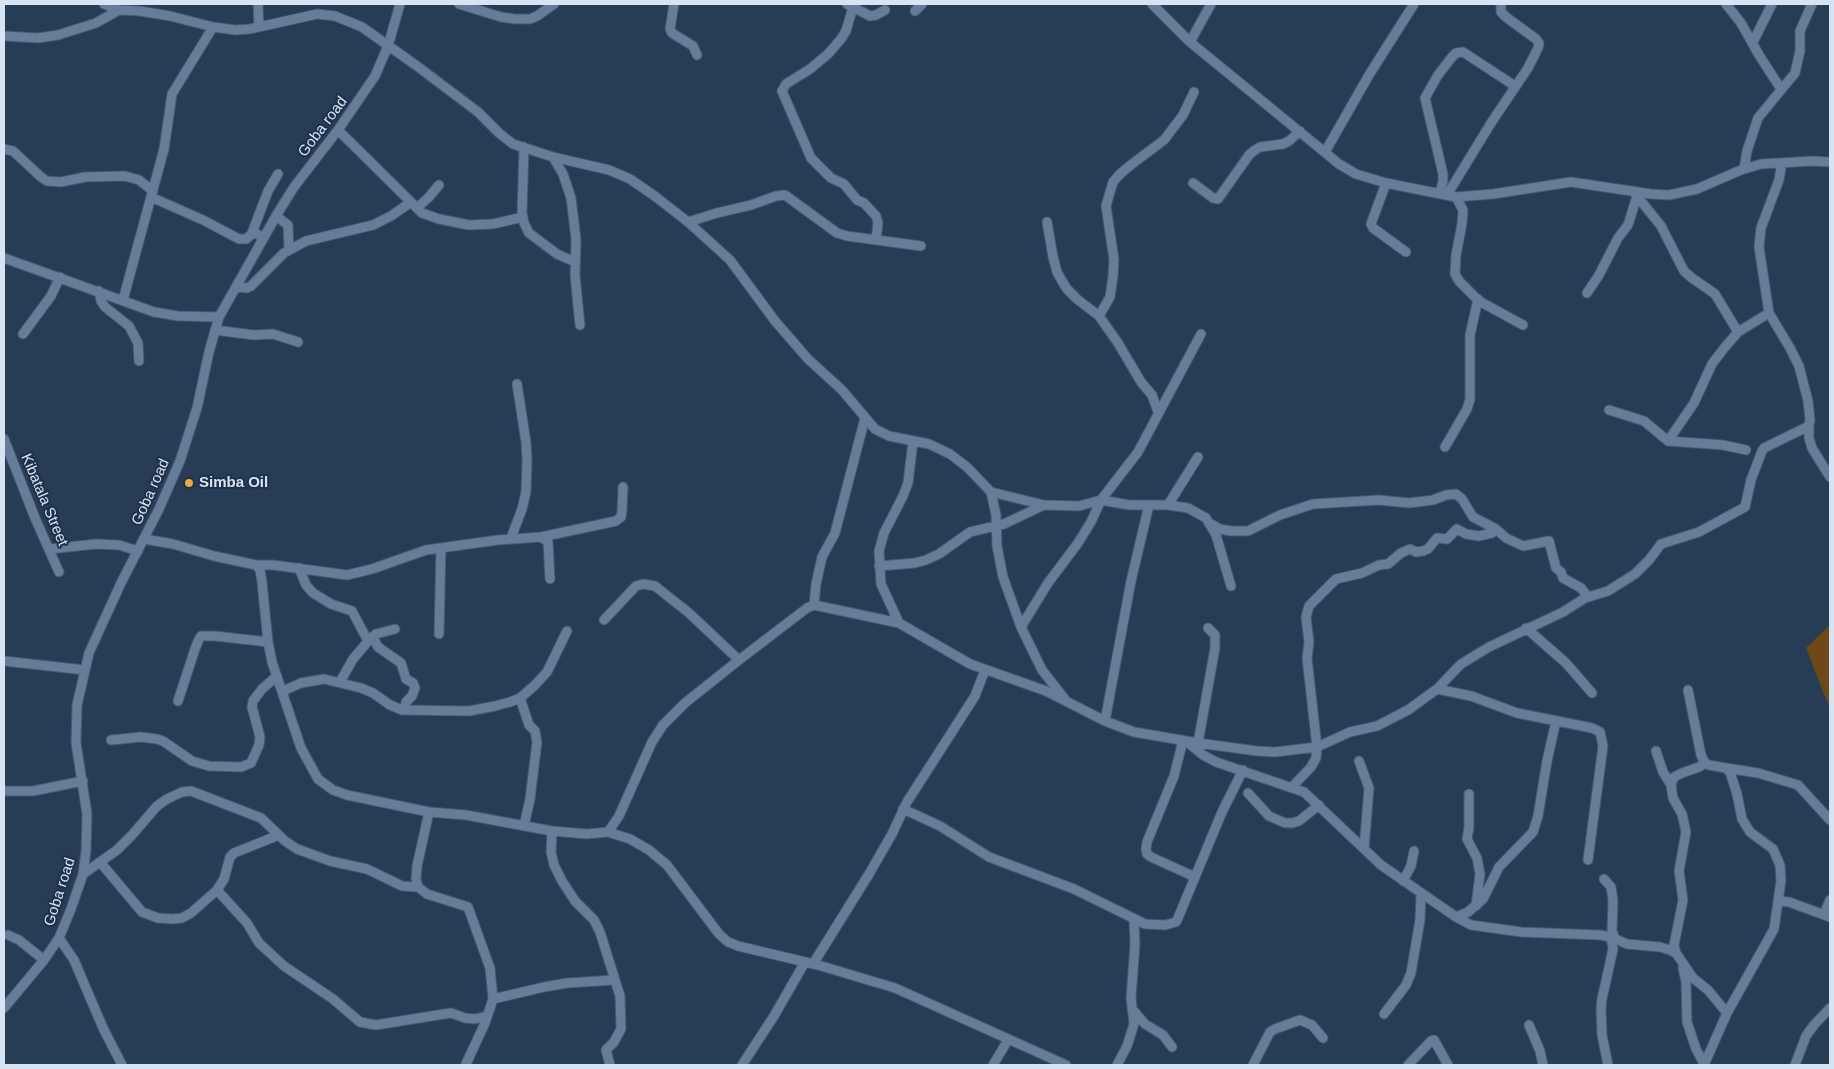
<!DOCTYPE html>
<html>
<head>
<meta charset="utf-8">
<style>
	body { margin:0 }
	#map { position:relative; width:1834px; height:1069px; overflow:hidden; background:#273d55; font-family:Helvetica,sans-serif }
	canvas { display:block }
	.frame { position:absolute; inset:0; border:5px solid #d7e4f3; pointer-events:none }
</style>
</head>
<body>
<div id="map">
<canvas width="1834" height="1069"></canvas>
<div class="frame"></div>
</div>
<script>
const context = document.querySelector('canvas').getContext('2d');
context.lineJoin = 'round';
function fill(path, color) {
  context.fillStyle = color;
  context.fill(path, 'evenodd');
}
function shape(rows) {
  const path = new Path2D();
  for (const r of rows) {
    path.moveTo(r[0], r[1]);
    for (let i = 2; i < r.length; i += 2) path.lineTo(r[i], r[i + 1]);
  }
  return path;
}
function strokePath(path, color, width, dash) {
  context.strokeStyle = color;
  context.lineWidth = width;
  context.lineCap = dash ? 'butt' : 'round';
  context.setLineDash(dash || []);
  context.stroke(path);
}
function drawText(font, color, halo, rows, align = 'center') {
  context.font = font + ' Helvetica,sans-serif';
  context.lineWidth = 4;
  context.setLineDash([]);
  context.textBaseline = 'middle';
  context.strokeStyle = halo;
  context.fillStyle = color;
  for (const [text, x, y, turn = 0] of rows) {
    context.save();
    context.translate(x, y);
    context.rotate((+turn || 0) * Math.PI / 180);
    context.textAlign = isNaN(turn) ? turn : align;
    if (halo) context.strokeText(text, 0, 0);
    context.fillText(text, 0, 0);
    context.restore();
  }
}
const green = shape([
	[1830,625,1830,709,1806,648]
]);
const minor = shape([
	[104,4,119,10,140,11,170,16,213,27,235,30,250,29,317,14,335,16,362,27,417,66,478,112,499,133,513,144,553,157,609,170,630,179,656,197,688,222,730,260,775,321,808,359,842,390,875,429,889,436,929,444,950,454,967,467,991,492,996,515,997,546,1003,577,1021,627,1042,670,1064,698],
	[258,4,259,27],
	[459,4,501,17,515,19,530,19,537,16,554,4],
	[674,4,670,29,672,33,693,46,697,55],
	[847,4,870,16,876,15,885,10],
	[1152,4,1190,42,1339,164,1356,174,1386,183,1456,197,1493,194,1571,182,1651,194,1669,195,1697,189,1741,170,1761,164,1813,161,1830,162],
	[1726,4,1741,23,1759,55,1781,89],
	[853,7,846,31,841,39,828,54,810,69,786,84,782,91,811,158,831,178,844,184,857,200,864,203,876,216,878,223,876,240],
	[915,11,922,4],
	[4,36,38,38,58,35,96,23,119,10],
	[1190,42,1211,4],
	[1753,42,1772,4],
	[338,130,422,213,439,219,469,225,493,224,523,217],
	[524,147,522,213,524,223,529,233,557,254,575,262],
	[4,149,13,151,41,177,47,181,61,182,85,177,125,176,139,180,153,191],
	[1325,152,1369,75,1414,4],
	[553,157,563,174,571,198,576,239,575,275,580,325],
	[1744,169,1747,151,1758,118,1795,73,1800,51,1800,31,1812,4],
	[1193,183,1213,198,1218,199,1249,155,1255,150,1260,147,1283,144,1289,141,1300,131],
	[1386,183,1371,224,1373,228,1406,252],
	[1633,191,1661,226,1684,271,1692,278,1715,294,1738,332],
	[1440,193,1443,181,1443,174,1425,98,1438,75,1452,57,1456,53,1463,52,1515,86],
	[1447,195,1491,123,1528,68,1538,48,1539,43,1536,39,1506,17,1501,12,1501,4],
	[151,197,203,220,239,239,246,239,254,232,263,238],
	[1456,197,1463,210,1462,224,1456,255,1455,274,1459,281,1479,301,1523,325],
	[417,208,429,197,439,185],
	[276,216,288,225,289,250],
	[688,222,717,213,751,205,776,196,785,195,837,233,847,236,921,246],
	[1047,222,1053,257,1057,272,1062,281,1067,289,1077,299,1099,316,1118,343,1141,382,1152,395,1158,412],
	[252,233,268,191,278,174],
	[4,258,154,312,178,316,219,317],
	[236,287,247,288,251,286,284,253,306,241,373,225,391,216,411,202],
	[99,291,101,301,105,307,129,326,138,343,139,361],
	[1587,293,1599,275,1618,238,1628,225,1637,196],
	[123,300,164,149,172,94,213,27],
	[1099,316,1110,297,1113,276,1114,260,1106,206,1113,182,1120,174,1132,164,1164,140,1183,115,1194,92],
	[215,330,254,335,273,334,298,342],
	[23,334,51,296,60,277],
	[1609,410,1644,421,1668,441,1723,445,1746,450],
	[1809,425,1809,438,1812,448,1830,477],
	[4,439,35,518,59,572],
	[1668,441,1694,403,1712,364,1725,347,1738,332,1769,313],
	[1445,447,1467,409,1470,399,1470,335,1478,299],
	[991,492,1044,505,1079,506,1101,500,1129,505,1168,505,1188,508,1206,518,1216,535,1231,586],
	[1168,505,1198,457],
	[1209,523,1220,529,1231,531,1248,531,1280,515,1313,504,1379,500,1409,503,1433,500,1446,495,1456,494,1462,499,1473,517,1496,529],
	[541,537,616,521,621,517,622,511,623,487],
	[511,538,522,509,526,492,527,461,526,442,517,384],
	[144,539,173,544,214,556,256,565,260,570,262,582,268,642,272,662,301,748,318,779,333,790,347,795,429,812,466,815,552,831,587,834,608,832,619,816,652,742,663,725,685,703,739,660,807,608,814,605,899,623,970,664,1046,691,1105,721,1134,732,1198,743,1257,751,1275,752,1317,747,1350,732,1377,726,1408,710,1437,689,1461,664,1489,647,1563,612,1585,598,1608,591,1635,574,1649,560,1661,544,1699,532,1745,507,1751,480,1762,451,1764,448,1807,427,1809,425,1810,420,1808,401,1799,366,1790,348,1769,313,1759,247,1761,228,1779,180,1781,168,1779,163],
	[50,549,96,544,119,545,138,551],
	[256,565,273,565,347,575,372,569,426,550,498,540,541,537,548,542,550,579],
	[879,566,915,563,926,560,939,554,970,532,1004,524,1044,505],
	[299,568,306,585,313,593,331,604,352,611,368,641],
	[814,605,816,584,822,557,835,533,865,418],
	[604,620,636,586,643,584,655,586,689,613,739,660],
	[899,623,881,584,879,551,884,533,903,496,908,483,913,441],
	[1021,627,1048,583,1078,543,1091,522,1101,500,1138,452,1201,334],
	[1526,628,1566,663,1592,693],
	[439,634,441,548],
	[373,637,378,647,401,663,406,679,413,683,415,688,412,696,406,702,405,710],
	[4,661,85,670],
	[340,682,353,659,370,639,376,634,395,629],
	[1437,689,1471,696,1517,713,1592,728,1600,732,1603,746,1588,860],
	[1688,690,1701,755,1705,763,1709,765,1726,768,1730,772,1737,794,1742,819,1750,832,1773,849,1780,865,1781,881,1774,929,1727,1013,1704,1065],
	[283,691,301,683,324,679,361,688,373,693,390,705,402,710,469,711,495,706,510,702,520,698,534,686,547,672,567,631],
	[520,698,529,725,535,731,537,742,530,799,524,826],
	[178,701,195,649,199,639,201,636,215,636,268,642],
	[1105,721,1131,581,1149,505],
	[111,740,141,737,157,739,163,741,192,761,209,766,241,767,251,763,259,745,260,737,252,707,253,701,262,689,277,676],
	[1183,740,1174,776,1147,842,1146,849,1147,854,1151,857,1195,877],
	[1186,741,1203,755,1216,762,1304,792,1381,865,1456,917,1471,925,1521,932,1600,935,1611,937,1627,944,1660,947,1670,950,1676,953,1693,978,1708,990,1727,1013],
	[1198,743,1215,648,1215,635,1208,628],
	[1656,751,1663,772,1671,785],
	[1359,761,1369,788,1364,849],
	[1726,768,1758,773,1798,785,1830,820],
	[1292,787,1311,767,1316,758,1317,747,1307,658,1309,642,1306,617,1309,606,1336,579,1362,573,1379,565,1388,564,1401,553,1410,549,1416,552,1423,551,1428,549,1437,538,1447,539,1457,529,1466,534,1479,536,1492,533,1496,529,1506,538,1523,546,1549,541,1556,568,1561,572,1563,578,1581,588,1585,593,1585,598],
	[4,791,33,791,83,781],
	[1248,793,1269,816,1285,823,1292,823,1299,821,1319,805],
	[1469,794,1469,827,1467,839,1477,858,1480,874,1476,906],
	[903,809,940,826,989,857,1074,889,1145,924,1165,925,1176,922,1178,918,1222,812,1243,770],
	[429,812,417,866,416,879,418,887,427,894,468,907,490,968,493,999,485,1023,466,1064],
	[552,831,551,852,554,865,562,881,575,901,594,920,600,932,620,996,621,1029,614,1042,606,1050,610,1065],
	[608,832,630,839,649,850,667,865,719,934,728,942,738,946,818,965,895,988,1066,1065],
	[100,862,142,912,158,918,172,919,182,918,191,913,217,890,224,879,230,857,234,853,279,835],
	[83,874,117,850,132,835,157,806,167,799,182,792,191,791,261,818,285,841,297,849,330,861,367,869,402,886,418,887],
	[1604,879,1611,887,1613,900,1612,931,1615,939],
	[1403,881,1411,866,1414,851],
	[217,890,247,923,259,943,284,966,333,999,360,1022,376,1025,444,1014,451,1013,465,1018,475,1019,487,1016],
	[1779,901,1789,902,1830,917],
	[1824,914,1830,900],
	[1456,917,1468,912,1483,899,1499,867,1533,832,1538,816,1547,761,1556,721],
	[8,935,19,940,44,960],
	[59,938,74,960,103,1028,122,1065],
	[1676,953,1674,945,1683,900,1679,871,1686,832,1682,814,1673,798,1671,785,1674,777,1682,773,1699,767,1705,763],
	[813,964,869,874,892,834,907,802,975,696,985,670],
	[1683,968,1686,982,1687,1022,1696,1049,1704,1064],
	[493,999,544,987,567,983,614,980],
	[4,1008,44,960,59,938,71,909,83,874,86,851,87,814,76,743,77,705,89,653,121,583,159,509,180,461,197,408,209,352,219,317,276,216,294,187,338,130,375,76,388,46,400,4],
	[1132,1009,1145,1024,1163,1035,1172,1047],
	[1384,1014,1406,985,1411,973,1420,920,1421,894],
	[1529,1025,1540,1051,1543,1065],
	[742,1065,774,1016,805,962],
	[993,1065,1008,1040],
	[1117,1065,1127,1046,1134,1024,1131,998,1135,944,1134,919],
	[1253,1065,1270,1032,1275,1029,1300,1020,1312,1025,1323,1038],
	[1408,1065,1431,1041,1434,1040,1448,1065],
	[1608,1065,1602,1035,1601,1009,1602,999,1613,949,1611,937],
	[1795,1065,1806,1036,1814,1025,1830,1008]
]);
const markers = [
	[189,483,5,"#efa73e"]
];
const streetNames = [
	["Goba road",323,127,-53],
	["Goba road",151,492,-66],
	["Kibatala Street",44,500,67],
	["Goba road",60,892,-72]
];
const poiNames = [
	["Simba Oil",199,483]
];
fill(green, '#6c4916');
strokePath(minor, '#47596d', 11);
strokePath(minor, '#657d98', 9);
for (const [x, y, r, color] of markers) {
  const dot = new Path2D();
  dot.arc(x, y, r, 0, 2 * Math.PI);
  context.fillStyle = color;
  context.fill(dot);
  strokePath(dot, '#1d324a', 2);
}
drawText('15px', '#d7e4f3', '#1d324a', streetNames);
drawText('bold 15px', '#d7e4f3', '#1d324a', poiNames, 'left');
</script>
</body>
</html>
